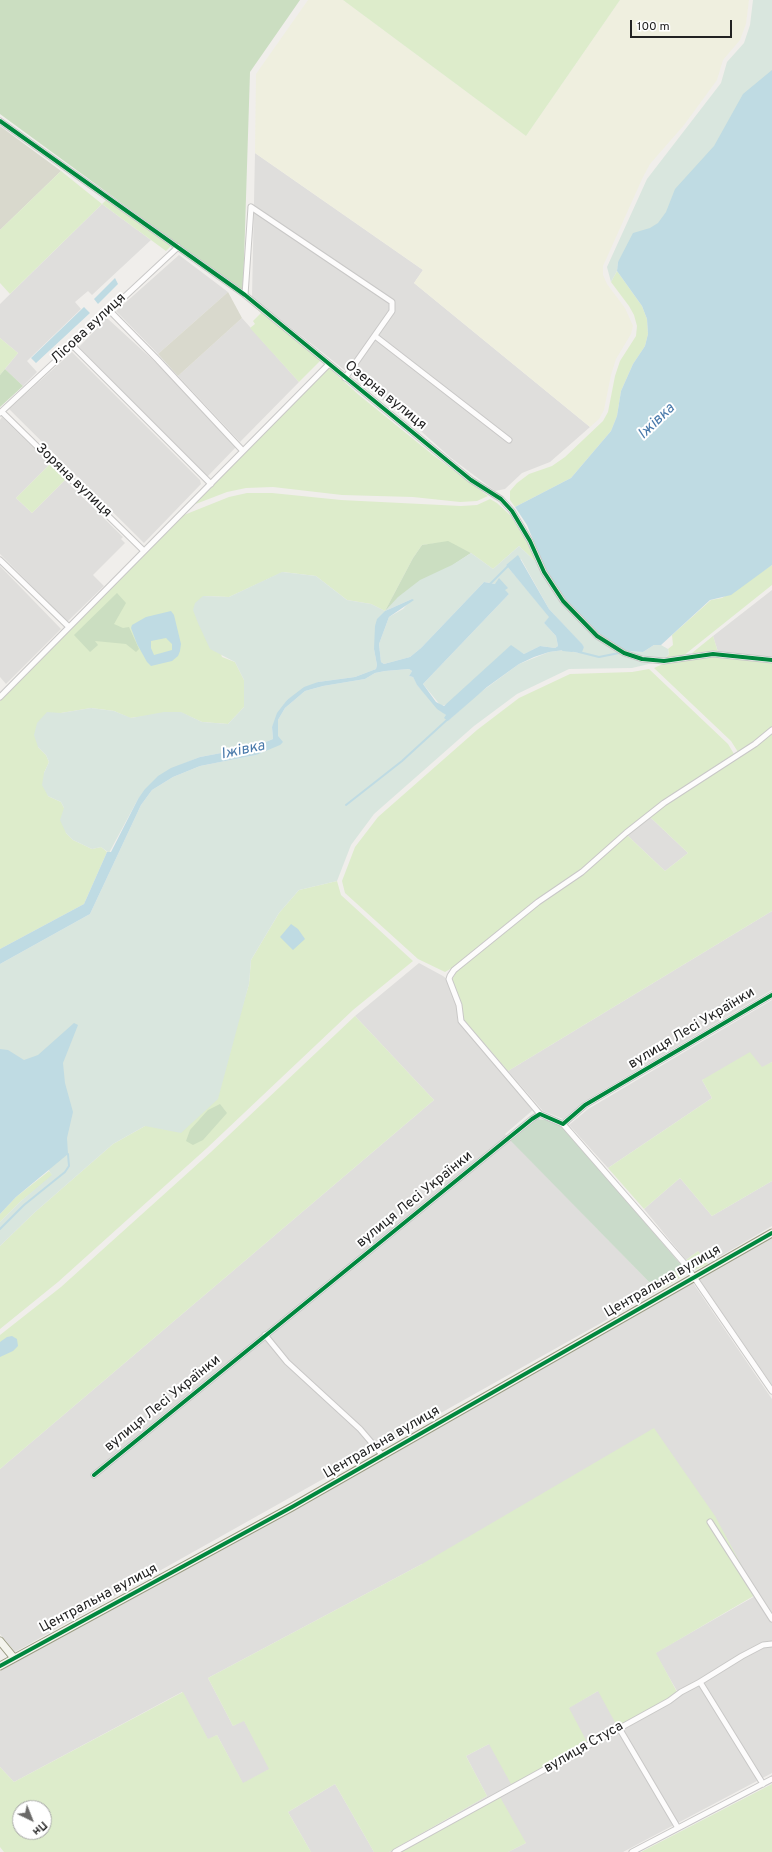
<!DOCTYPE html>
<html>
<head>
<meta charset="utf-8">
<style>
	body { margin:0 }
	#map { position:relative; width:772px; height:1852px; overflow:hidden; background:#f0eeeb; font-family:Overpass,sans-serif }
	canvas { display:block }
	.north { position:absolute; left:12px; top:1800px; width:40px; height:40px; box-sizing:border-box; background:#fff; border:1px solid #a7a7a7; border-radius:50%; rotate:137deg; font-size:11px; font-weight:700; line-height:16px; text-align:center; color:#222 }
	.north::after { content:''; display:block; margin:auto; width:14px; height:18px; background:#6a6968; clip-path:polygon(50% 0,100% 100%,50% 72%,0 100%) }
	.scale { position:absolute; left:630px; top:20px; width:102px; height:18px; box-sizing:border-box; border:2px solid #222; border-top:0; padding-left:5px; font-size:12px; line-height:14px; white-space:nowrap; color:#222; -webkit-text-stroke:3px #fff; paint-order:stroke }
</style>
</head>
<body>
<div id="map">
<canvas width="772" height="1852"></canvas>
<div class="north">Пн</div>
<div class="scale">100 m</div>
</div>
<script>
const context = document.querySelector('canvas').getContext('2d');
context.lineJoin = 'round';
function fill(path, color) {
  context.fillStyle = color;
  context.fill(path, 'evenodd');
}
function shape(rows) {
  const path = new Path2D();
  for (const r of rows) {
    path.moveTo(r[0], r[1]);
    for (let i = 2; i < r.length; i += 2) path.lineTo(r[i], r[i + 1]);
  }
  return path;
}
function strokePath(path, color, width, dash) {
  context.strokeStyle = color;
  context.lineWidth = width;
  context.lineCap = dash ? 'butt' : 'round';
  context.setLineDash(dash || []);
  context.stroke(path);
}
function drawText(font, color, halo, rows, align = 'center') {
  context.font = font + ' Overpass,sans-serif';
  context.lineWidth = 4;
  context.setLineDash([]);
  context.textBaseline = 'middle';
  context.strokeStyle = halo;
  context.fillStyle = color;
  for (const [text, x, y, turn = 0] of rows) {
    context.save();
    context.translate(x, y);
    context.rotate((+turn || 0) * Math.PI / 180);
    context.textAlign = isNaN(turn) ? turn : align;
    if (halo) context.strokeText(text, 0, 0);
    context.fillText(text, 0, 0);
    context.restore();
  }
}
const residential = shape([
	[255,153,423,270,414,283,590,427,550,462,522,473,505,489,495,491,451,458,413,424,252,297],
	[102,204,151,240,92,295,88,291,75,302,81,309,27,361,37,372,23,386,5,369,18,353,0,338,0,304],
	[179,255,228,292,158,354,116,311],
	[107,318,154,361,237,446,207,477,79,347],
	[242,318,299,382,240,442,178,376],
	[72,352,200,480,201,484,144,543,9,409],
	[2,417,50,464,16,498,32,513,65,480,123,537,121,539,125,543,93,575,104,586,67,622,0,554,0,420],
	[0,566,61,629,6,684,0,677],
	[772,590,772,657,718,652,713,636],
	[650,817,688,853,665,871,627,835],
	[772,911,772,990,583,1102,563,1119,543,1111,508,1071],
	[419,963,443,976,448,980,457,1006,458,1022,534,1109,505,1134,658,1291,15,1652,0,1634,0,1469,434,1100,355,1016],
	[772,1000,772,1062,762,1068,702,1080,712,1098,608,1168,569,1125,588,1109],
	[680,1178,712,1216,772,1181,772,1226,714,1260,710,1257,705,1260,698,1251,686,1260,644,1209],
	[772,1238,772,1385,699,1279],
	[693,1283,772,1399,772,1773,623,1852,508,1852,526,1843,491,1802,401,1852,389,1852,487,1796,466,1756,489,1744,568,1708,598,1691,677,1691,655,1653,757,1595,422,1564,208,1678,233,1726,244,1720,270,1769,243,1784,217,1735,208,1740,182,1692,14,1782,0,1767,0,1671,294,1511],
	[335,1784,374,1852,311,1852,288,1812]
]);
const construction = shape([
	[0,126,61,171,0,230],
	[228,292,242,318,178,376,158,354]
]);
const farmland = shape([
	[308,0,343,0,526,136,620,0,749,0,746,24,740,40,723,60,717,80,684,125,650,164,643,177,603,266,603,275,607,284,625,308,633,326,631,334,616,359,611,375,604,410,599,419,590,427,414,283,423,270,255,153,256,74]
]);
const grass = shape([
	[343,0,620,0,526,136],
	[61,171,102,204,107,199,170,244,170,247,166,251,102,204,10,294,0,283,0,230],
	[617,271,642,306,647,319,648,334,645,346,633,364,621,391,617,416,611,431,571,478,515,507,510,500,510,491,517,483,529,474,552,466,565,457,603,421,608,412,615,376,620,361,636,336,637,326,634,315,629,306,611,282],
	[250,303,321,360,299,382,250,328,255,324,253,321,261,313],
	[0,338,18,353,0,375],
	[329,368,359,395,433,455,488,496,477,501,460,502,413,497,342,495,273,487,246,488,227,492,193,505],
	[50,464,65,480,32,513,16,498],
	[247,493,272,493,341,500,461,506,477,505,490,499,497,503,510,515,527,542,536,562,519,546,493,569,471,553,448,542,422,545,413,558,385,611,371,604,347,600,316,576,283,572,229,597,203,596,222,657,235,662,244,680,244,707,228,724,202,722,180,712,130,718,114,711,91,708,61,713,47,713,38,747,46,755,49,762,44,773,48,796,61,802,64,808,66,833,73,840,92,849,101,847,107,852,84,904,0,949,0,701,184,515,229,497],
	[772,565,772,585,683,656,664,659,669,654,668,649,673,645,672,635,711,600,722,598],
	[713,636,718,652,692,653],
	[713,656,772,662,772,727,754,742,738,752,731,741,654,668,665,663],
	[649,669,728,744,734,754,662,801,624,831,581,870,452,968,445,972,418,959,345,893,342,881,355,847,378,817,477,730,519,698,570,674,632,672],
	[772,733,772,911,508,1071,464,1020,461,1005,452,980,456,972,539,904,584,874,627,835,665,871,688,853,650,817,665,805,757,746],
	[337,881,341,895,413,961,353,1010,207,1148,58,1282,0,1329,0,1246,34,1213,113,1144,145,1126,233,1038,249,984,251,960,279,913,299,890],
	[355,1016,434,1100,0,1469,0,1335,61,1287,211,1152],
	[750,1052,762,1067,772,1062,772,1181,712,1216,680,1178,644,1209,608,1168,712,1098,702,1080],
	[49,1171,53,1176,21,1201,0,1222,0,1214,16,1197],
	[698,1251,708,1264,695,1270,686,1260],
	[683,1267,685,1275,658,1291,653,1286],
	[654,1428,715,1516,757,1594,656,1653,677,1692,668,1699,617,1726,598,1691,569,1708,587,1742,539,1771,511,1784,489,1744,466,1756,487,1796,389,1852,374,1852,335,1784,288,1812,311,1852,4,1852,0,1847,0,1767,14,1782,183,1692,208,1739,217,1735,243,1783,269,1769,244,1721,233,1726,208,1678,422,1564],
	[20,1808,44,1808,44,1832,20,1832],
	[772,1784,772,1852,641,1852],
	[500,1797,526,1843,508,1852,401,1852]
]);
const forest = shape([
	[0,0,300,0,250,72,243,292,0,114],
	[5,369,23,386,0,407,0,375],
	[448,541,471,553,385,611,413,558,422,545],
	[117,593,126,603,114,624,123,628,129,627,139,649,136,652,126,644,95,641,98,645,90,652,74,635],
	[220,1104,227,1113,203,1140,193,1145,186,1141,190,1130,208,1110]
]);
const wetland = shape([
	[753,0,772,0,772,109,739,151,618,262,617,271,611,282,607,267,647,179,721,83,727,62,744,43,750,25],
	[519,546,536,562,561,602,595,638,623,656,641,662,653,663,632,668,569,669,517,694,474,726,374,814,351,845,337,881,299,890,279,913,251,960,249,984,218,1099,181,1133,145,1126,113,1144,34,1213,0,1246,0,1222,21,1201,52,1175,0,1102,0,964,90,914,141,805,152,790,173,777,200,766,256,755,278,736,278,720,285,708,305,691,323,686,365,679,375,673,385,671,409,669,412,671,409,676,413,677,418,686,446,715,448,721,474,697,519,664,549,652,564,650,579,653,584,647,549,609,521,559,506,565,550,617,544,623,556,636,558,646,555,648,540,646,524,654,511,646,448,704,441,706,423,684,509,594,495,584,484,582,421,648,410,657,384,664,381,662,379,644,389,617,403,609,412,599,385,611,374,649,377,665,376,669,355,677,318,682,287,700,272,727,273,739,253,747,200,757,171,769,138,799,109,853,101,847,92,849,73,840,66,833,60,820,64,808,61,802,48,796,42,785,44,773,49,762,46,755,38,747,34,735,37,723,47,712,61,713,91,708,114,711,131,718,164,712,181,712,202,722,228,724,244,707,244,680,235,662,210,649,198,623,193,610,195,603,203,596,229,597,282,572,316,576,347,600,371,604,385,611,398,597,420,580,452,565,471,553,493,569],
	[654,645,661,645,668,649,669,654,664,659,643,657,625,651,643,652]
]);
const cemetery = shape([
	[537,1119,548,1120,563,1127,683,1267,653,1286,510,1140]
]);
const water = shape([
	[772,70,772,565,731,595,710,600,661,645,654,645,643,652,625,651,599,634,565,599,546,571,527,525,515,507,571,478,611,431,617,416,621,391,633,364,645,346,648,334,647,319,642,306,617,271,618,262,633,233,650,228,658,223,666,212,675,189,714,146,743,94],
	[115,278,118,284,98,304,94,299],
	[84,307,90,313,36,363,31,358],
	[518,555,549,609,582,644,584,647,582,652,579,653,564,650,549,652,534,657,519,664,487,687,448,721,444,718,446,715,437,709,417,685,413,677,409,676,412,671,409,669,385,671,375,673,365,679,323,686,305,691,285,708,278,720,278,736,283,742,280,745,256,755,200,766,173,777,152,790,141,805,90,914,0,964,0,949,84,904,107,852,111,852,138,799,145,789,158,776,171,768,200,757,253,747,273,739,272,727,277,713,287,700,304,687,318,682,355,677,376,669,377,665,374,649,375,626,377,619,385,611,412,599,414,600,389,617,379,644,381,662,384,664,410,657,421,648,484,582,495,584,499,578,508,588,505,590,509,594,423,684,436,702,444,706,511,645,524,654,540,646,555,648,558,646,556,636,544,623,549,617,506,565],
	[171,611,174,615,181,644,180,651,178,656,172,661,151,666,147,662,137,644,131,628,132,625,146,617],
	[166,638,172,644,172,650,154,655,151,648,151,641],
	[291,924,298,929,305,939,293,950,280,937],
	[74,1023,78,1025,63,1063,65,1083,73,1112,67,1138,68,1154,16,1197,0,1214,0,1049,8,1050,24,1060,38,1055],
	[12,1336,17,1339,18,1346,13,1351,0,1357,0,1342,7,1337]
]);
const stream = shape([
	[490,584,508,566],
	[563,650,572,651],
	[579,652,599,657,619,653],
	[346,805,402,761,449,718],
	[0,1229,24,1205,65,1172,69,1166,68,1154]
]);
const street = shape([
	[0,121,245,295,471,480,501,499,512,511,530,541,544,572,563,601,597,636,624,653,642,659,664,661,713,654,772,660],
	[251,207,392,302,392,311,345,378],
	[245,295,251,207],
	[109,310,158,360,243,451],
	[375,336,509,440],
	[72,345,211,484],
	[2,412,144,551],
	[0,413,178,247],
	[0,560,69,627],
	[0,697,329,364],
	[540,1114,461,1021,459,1005,449,979,450,976,454,970,538,902,582,872,626,833,664,803,755,744,772,730],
	[563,1124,685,1264,772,1391],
	[265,1335,287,1362,360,1429,383,1456],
	[94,1475,532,1119,540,1114,563,1124,585,1105,772,995],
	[710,1522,772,1619],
	[700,1682,763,1784],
	[619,1728,678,1828],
	[395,1852,669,1701,681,1692,700,1682,742,1656,763,1645,772,1644],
	[632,1852,772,1779]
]);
const secondary = shape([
	[0,1641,14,1658],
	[0,1666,292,1507,772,1233]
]);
const cycleway = shape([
	[0,121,245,295,471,480,501,499,512,511,530,541,544,572,563,601,597,636,624,653,642,659,664,661,713,654,772,660],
	[94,1475,532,1119,540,1114,563,1124,585,1105,772,995],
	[0,1666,292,1507,772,1233]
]);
const streetNames = [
	["Лісова вулиця",89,329,-43],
	["Озерна вулиця",385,396,39],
	["Зоряна вулиця",73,481,44],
	["вулиця Лесі Українки",692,1029,-31],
	["вулиця Лесі Українки",415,1200,-39],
	["Центральна вулиця",663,1282,-30],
	["вулиця Лесі Українки",163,1404,-39],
	["Центральна вулиця",382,1443,-30],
	["Центральна вулиця",99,1599,-28],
	["вулиця Стуса",584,1748,-30]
];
const waterNames = [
	["Іжівка",657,422,-44],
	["Іжівка",243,751,-12]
];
fill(residential, '#dfdedc');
fill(construction, '#d9d9cd');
fill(farmland, '#efefdf');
fill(grass, '#ddeccb');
fill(forest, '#cbdec1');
fill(wetland, '#d9e6de');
fill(cemetery, '#cadbca');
fill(water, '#bfdbe3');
strokePath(stream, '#bfdbe3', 2);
strokePath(street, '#c9c8c7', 7);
strokePath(secondary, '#999a82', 9);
strokePath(street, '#fdfcfc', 5);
strokePath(secondary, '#f4f4ed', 7);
strokePath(cycleway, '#00873e', 4);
drawText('14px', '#222', '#fff', streetNames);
drawText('italic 15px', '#4a7aab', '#fff', waterNames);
</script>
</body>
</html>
